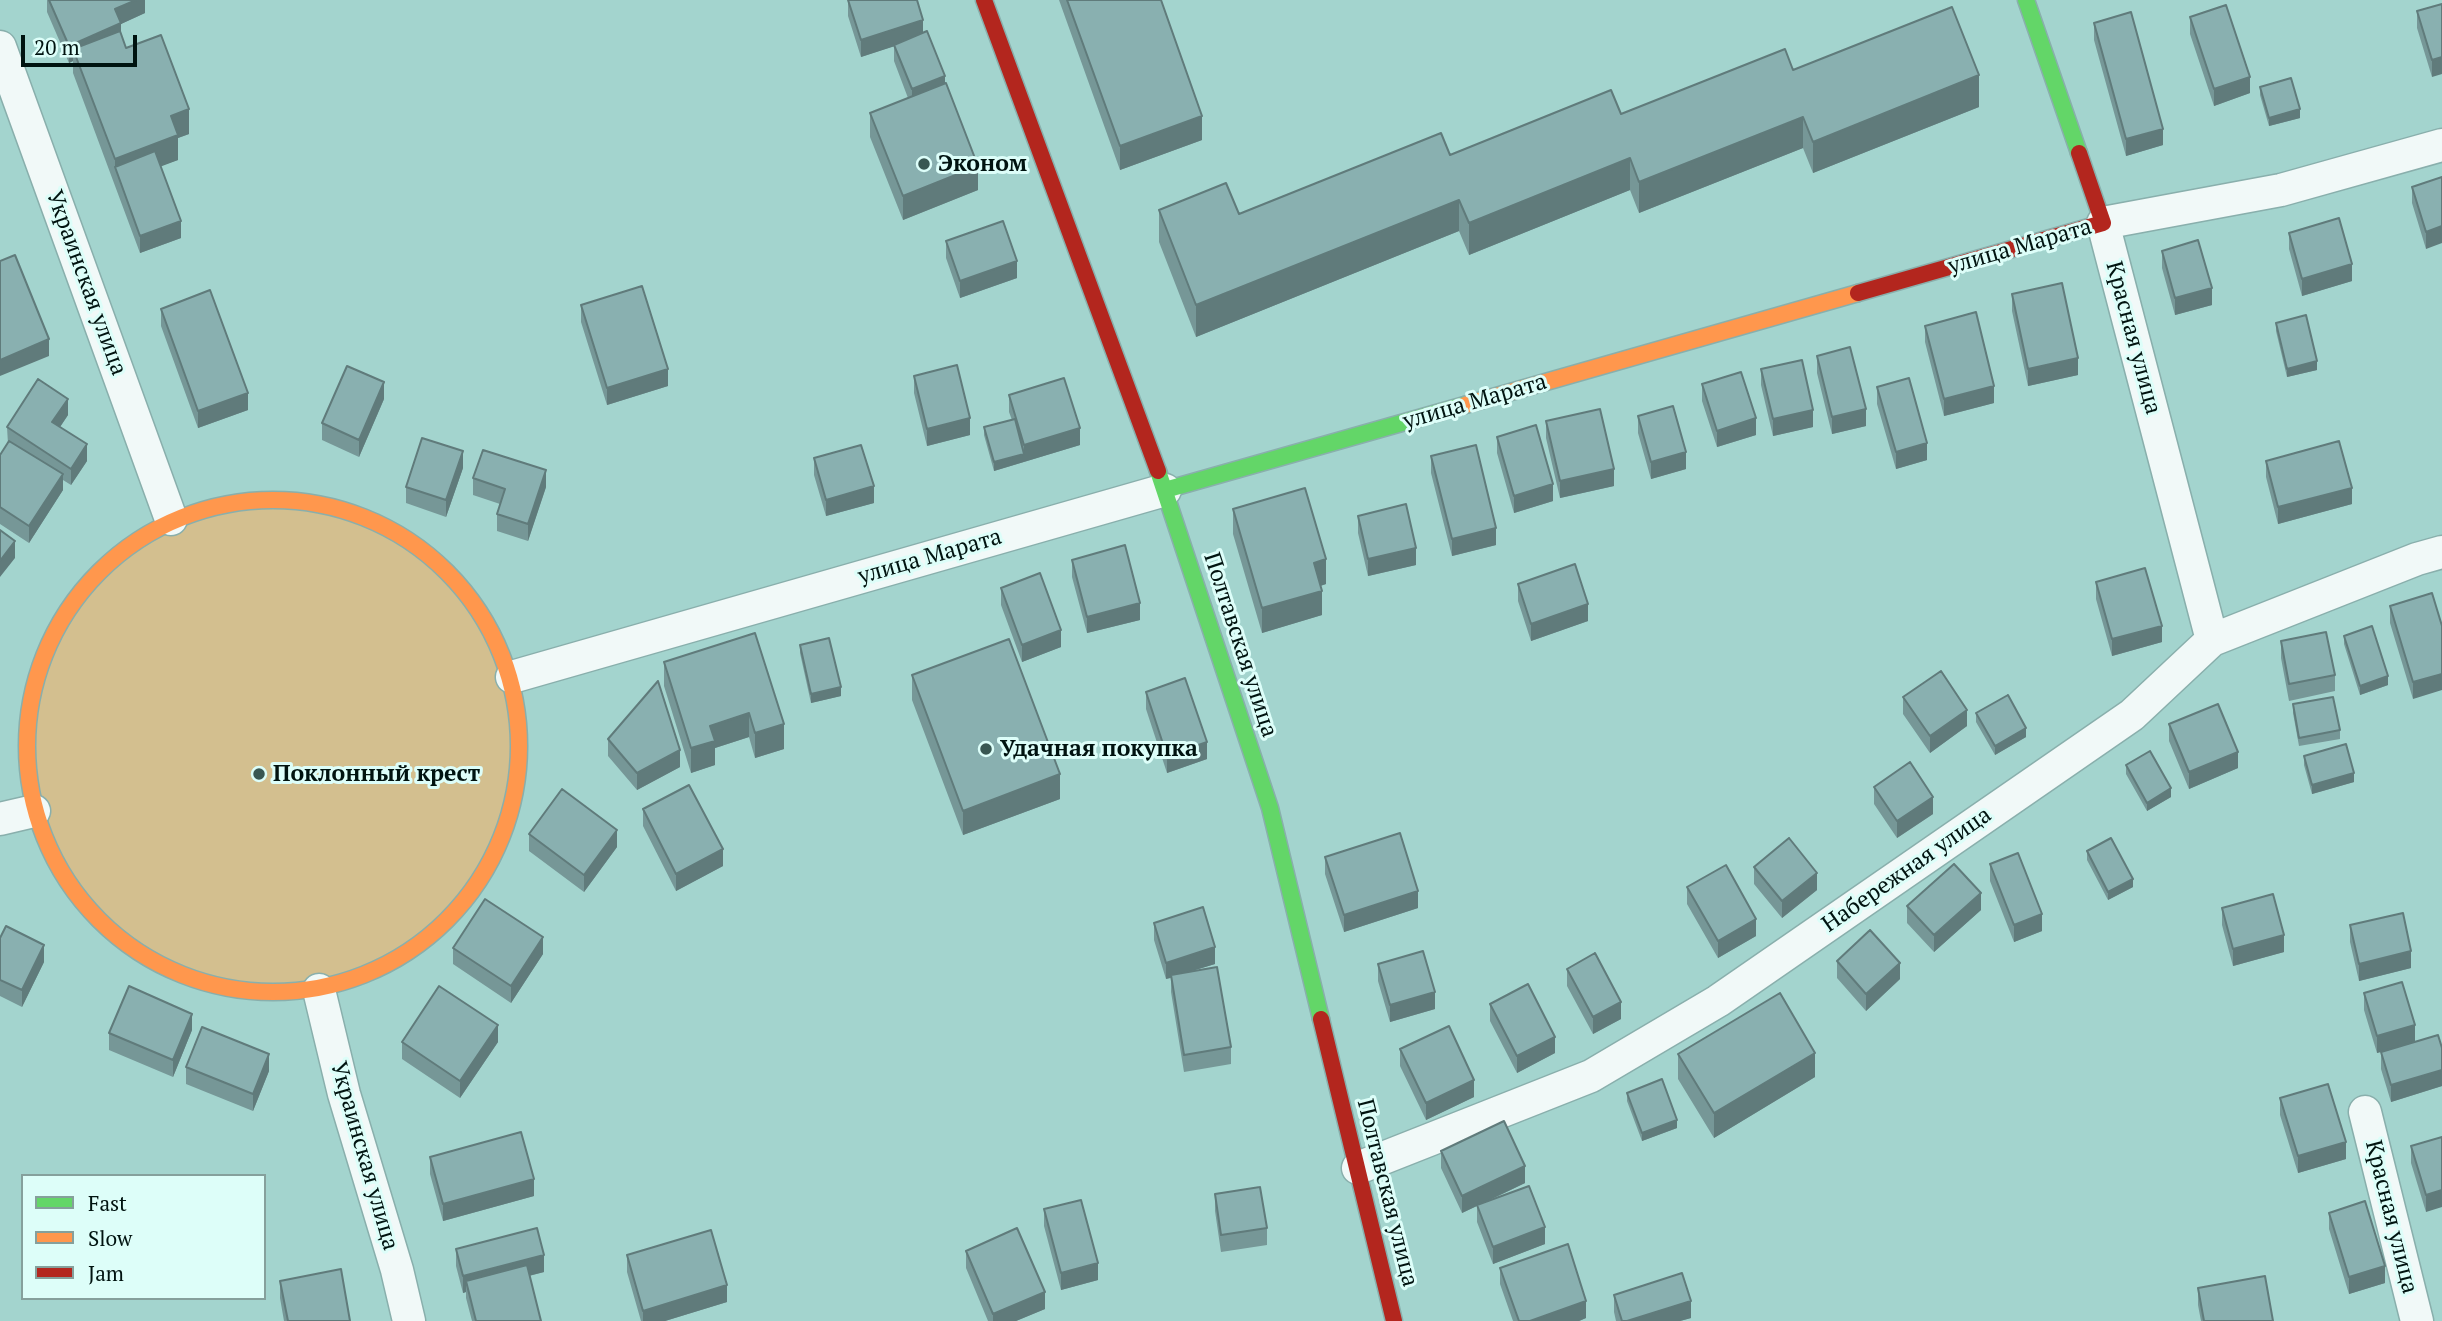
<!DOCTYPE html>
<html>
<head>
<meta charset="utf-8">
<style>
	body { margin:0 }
	#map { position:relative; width:2442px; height:1321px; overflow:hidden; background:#a3d4ce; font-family:"PT Serif",serif }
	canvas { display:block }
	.legend { position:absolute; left:21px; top:1174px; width:245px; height:126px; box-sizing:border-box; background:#ddfef9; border:2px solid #85a09c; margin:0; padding:9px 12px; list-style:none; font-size:21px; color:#001310 }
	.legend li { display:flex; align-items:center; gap:14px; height:35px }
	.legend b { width:35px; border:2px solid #85a09c }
	.scale { position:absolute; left:21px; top:35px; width:116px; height:32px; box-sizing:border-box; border:4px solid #001310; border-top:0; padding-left:9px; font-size:21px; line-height:24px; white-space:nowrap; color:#001310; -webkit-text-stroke:5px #ddfef9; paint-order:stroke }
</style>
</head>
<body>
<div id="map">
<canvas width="2442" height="1321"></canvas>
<ul class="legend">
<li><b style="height:9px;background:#63d668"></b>Fast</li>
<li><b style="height:9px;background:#ff974d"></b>Slow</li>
<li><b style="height:9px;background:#b3261e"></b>Jam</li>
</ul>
<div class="scale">20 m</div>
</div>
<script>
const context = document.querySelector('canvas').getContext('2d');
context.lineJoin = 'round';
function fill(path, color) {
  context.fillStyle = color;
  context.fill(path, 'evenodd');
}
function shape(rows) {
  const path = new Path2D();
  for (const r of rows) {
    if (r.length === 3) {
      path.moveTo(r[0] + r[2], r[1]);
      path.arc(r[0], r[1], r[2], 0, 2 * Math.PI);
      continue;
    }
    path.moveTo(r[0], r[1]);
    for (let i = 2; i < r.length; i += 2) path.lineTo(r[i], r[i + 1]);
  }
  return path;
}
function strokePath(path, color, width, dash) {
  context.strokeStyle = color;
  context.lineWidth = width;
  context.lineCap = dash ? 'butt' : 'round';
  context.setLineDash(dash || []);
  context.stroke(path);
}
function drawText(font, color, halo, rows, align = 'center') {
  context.font = font + ' "PT Serif",serif';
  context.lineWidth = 6;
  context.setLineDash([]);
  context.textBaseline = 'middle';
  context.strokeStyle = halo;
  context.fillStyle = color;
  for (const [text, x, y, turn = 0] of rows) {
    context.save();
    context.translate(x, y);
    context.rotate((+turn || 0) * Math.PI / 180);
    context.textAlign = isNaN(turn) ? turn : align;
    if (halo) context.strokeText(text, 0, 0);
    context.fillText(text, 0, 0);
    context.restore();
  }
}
const green = shape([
	[273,746,246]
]);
const street = shape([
	[0,47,171,519],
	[2212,640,2103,223,2281,190,2442,145],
	[512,677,1165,490],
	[0,819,34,811],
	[319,990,344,1094,397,1270,409,1321],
	[2365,1112,2417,1321],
	[1358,1168,1591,1076,1718,1001,2132,715,2212,640,2417,559,2442,552]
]);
const fast = shape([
	[2026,0,2079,153],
	[1158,471,1270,808,1321,1019],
	[1165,490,1465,405]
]);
const slow = shape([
	[1465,405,1858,293],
	[273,746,246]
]);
const jam = shape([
	[984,0,1158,471],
	[1858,293,2103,223,2079,153],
	[1321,1019,1394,1321]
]);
const wall = shape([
	[47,0,145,0,145,13,121,24,121,36,126,48,189,134,178,138,178,160,160,166,181,238,140,253,73,73,73,61,69,63,47,12],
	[848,0,923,33,945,83,978,190,903,220,870,137,870,113,908,98,894,61,894,46,861,57,848,16],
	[1059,0,1161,0,1202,140,1120,170],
	[2442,4,2432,77,2417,28,2417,11],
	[2190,17,2250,93,2214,106,2190,34],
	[2094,23,2163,145,2126,156,2094,40],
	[1793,70,1979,107,1813,173,1803,148,1639,213,1630,190,1469,255,1459,231,1196,337,1159,242,1159,210,1239,214,1450,155,1621,114],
	[2260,87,2300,118,2269,126,2260,95],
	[2442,177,2426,249,2412,203,2412,187],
	[2289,233,2352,281,2302,296,2289,249],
	[946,241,1017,278,960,298,946,258],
	[2162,251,2212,305,2175,315,2162,268],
	[2012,294,2078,375,2028,386,2012,311],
	[581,305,668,386,607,405,581,322],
	[161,309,248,410,198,428,161,326],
	[2276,323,2317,370,2287,377,2276,331],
	[1925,326,1994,403,1944,416,1925,342],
	[1817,356,1866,426,1832,434,1817,373],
	[1761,369,1813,427,1773,436,1761,385],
	[914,376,970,435,927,446,914,393],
	[1702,384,1756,435,1717,447,1702,401],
	[1877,387,1927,460,1896,469,1877,404],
	[1009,395,1080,445,994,471,984,435,984,427,1012,420,1009,412],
	[384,399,359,457,322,440,322,423],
	[68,415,60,427,87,461,71,485,63,480,63,490,29,543,0,524,0,455,8,444,7,427],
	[1638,416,1686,469,1651,479,1638,433],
	[1546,421,1614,486,1560,498,1546,438],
	[1497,437,1553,501,1514,513,1497,453],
	[1431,456,1496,545,1452,556,1431,473],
	[814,458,874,503,826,516,814,475],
	[2266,461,2352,504,2278,524,2266,477],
	[463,468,446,517,406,503,406,487],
	[473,478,546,487,528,541,497,531,497,514,500,504,473,495],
	[1233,509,1326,584,1320,586,1322,615,1262,633,1233,534],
	[1358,516,1416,565,1368,576,1358,533],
	[1072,560,1140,620,1087,633,1072,577],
	[2096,582,2162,642,2112,656,2096,599],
	[1518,584,1588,621,1531,641,1518,601],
	[1001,588,1061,647,1022,662,1001,605],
	[2432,593,2413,699,2390,623,2390,606],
	[755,633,784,749,755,758,749,737,715,748,715,765,691,773,664,686,664,662],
	[2344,636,2388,685,2360,695,2344,644],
	[2281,641,2335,675,2335,691,2289,701,2281,658],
	[800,645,841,696,811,703,800,653],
	[912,675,1060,799,963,835,912,700],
	[1146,692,1207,759,1167,773,1146,709],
	[1903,697,1967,726,1930,753,1903,714],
	[2293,704,2340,730,2340,739,2299,746,2293,713],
	[1976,713,2026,737,1995,755,1976,722],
	[2169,724,2238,768,2189,789,2169,741],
	[608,739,680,767,637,790,608,756],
	[2304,756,2354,782,2312,794,2304,765],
	[2126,765,2171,797,2147,811,2126,774],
	[1874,787,1933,814,1897,838,1874,804],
	[643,809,723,866,676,891,643,826],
	[529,834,617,847,584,892,529,851],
	[2087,851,2133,887,2108,900,2087,860],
	[1325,857,1418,908,1344,932,1325,874],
	[1990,864,2042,931,2014,942,1990,881],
	[1754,867,1817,890,1782,918,1754,884],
	[1687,887,1756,936,1718,958,1687,904],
	[1907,906,1981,910,1934,952,1907,923],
	[2222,908,2284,952,2233,966,2222,925],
	[1154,923,1215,964,1192,971,1231,1047,1231,1064,1184,1072,1171,992,1171,978,1166,979,1154,940],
	[2350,925,2411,968,2359,981,2350,942],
	[0,938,44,962,22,1007,0,996],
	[453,948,543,954,511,1003,453,964],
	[1837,961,1900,979,1866,1011,1837,978],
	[1378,964,1435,1009,1390,1022,1378,981],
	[1567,969,1621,1019,1593,1034,1567,986],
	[2364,993,2415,1042,2442,1048,2442,1086,2391,1102,2381,1069,2381,1052,2400,1046,2377,1053,2364,1010],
	[1490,1004,1555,1053,1517,1073,1490,1021],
	[192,1030,173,1077,109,1050,109,1033],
	[402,1042,498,1042,460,1098,402,1059],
	[1400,1049,1474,1097,1426,1120,1400,1066],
	[1678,1054,1815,1077,1714,1138,1678,1079],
	[186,1067,269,1071,253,1111,186,1084],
	[1627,1093,1677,1128,1642,1141,1627,1101],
	[2280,1098,2346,1159,2298,1173,2280,1115],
	[2442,1137,2426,1212,2411,1163,2411,1146],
	[1441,1151,1525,1183,1484,1203,1545,1244,1493,1264,1477,1222,1477,1206,1462,1213,1441,1168],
	[430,1157,534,1196,443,1221,430,1174],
	[1215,1194,1267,1228,1267,1245,1221,1252,1215,1211],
	[1044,1209,1098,1280,1061,1290,1044,1226],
	[2329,1213,2385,1283,2349,1294,2329,1229],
	[456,1249,544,1272,529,1276,541,1321,472,1321,466,1298,466,1292,463,1293,456,1266],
	[966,1251,1045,1309,1016,1321,988,1321,966,1268],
	[627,1255,727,1302,665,1321,641,1321,627,1272],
	[1500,1268,1586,1318,1579,1321,1513,1321,1500,1284],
	[280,1281,350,1321,284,1321,280,1298],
	[2198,1288,2273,1321,2201,1321,2198,1305],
	[1614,1295,1691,1318,1680,1321,1616,1321,1614,1312]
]);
const shadedWall = shape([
	[136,0,145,0,145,13,121,24,121,40,73,49,73,61,69,63,69,46,115,9],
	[923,20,923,37,861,57,861,40],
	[2442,57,2442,74,2432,77,2432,60],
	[1979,75,1979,107,1813,173,1813,142],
	[945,76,945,93,912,106,912,89],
	[2250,77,2250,93,2214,106,2214,89],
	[189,109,189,134,178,138,178,160,120,182,115,167,115,184,115,159,171,116],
	[2300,109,2300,118,2269,126,2269,118],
	[1202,116,1202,140,1120,170,1120,146],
	[1803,117,1803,148,1639,213,1639,182],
	[2163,129,2163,145,2126,156,2126,139],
	[1630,158,1630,190,1469,255,1469,223],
	[978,166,978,190,903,220,903,196],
	[1459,200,1459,231,1196,337,1196,305],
	[181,221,181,238,140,253,140,236],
	[2442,226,2442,243,2426,249,2426,232],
	[1017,261,1017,278,960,298,960,281],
	[2352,264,2352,281,2302,296,2302,279],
	[2212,288,2212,305,2175,315,2175,298],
	[49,339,49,356,0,376,0,360],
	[2078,358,2078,375,2028,386,2028,369],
	[2317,361,2317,370,2287,377,2287,369],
	[668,369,668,386,607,405,607,388],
	[384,382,384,399,359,457,359,440],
	[1994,386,1994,403,1944,416,1944,399],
	[248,393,248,410,198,428,198,411],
	[68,399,68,415,52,439,52,422],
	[1866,409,1866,426,1832,434,1832,417],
	[1813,410,1813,427,1773,436,1773,419],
	[970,418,970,435,927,446,927,429],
	[1756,418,1756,435,1717,447,1717,431],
	[1080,428,1080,445,994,471,994,462,1024,454,1024,445],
	[1927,443,1927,460,1896,469,1896,452],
	[87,444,87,461,71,485,71,469],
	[463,451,463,468,446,517,446,500],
	[1686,452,1686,469,1651,479,1651,462],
	[1614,469,1614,486,1560,498,1560,481],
	[546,470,546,487,528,541,528,524],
	[63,474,63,490,29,543,29,526],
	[1553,484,1553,501,1514,513,1514,496],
	[874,486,874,503,826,516,826,500],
	[2352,488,2352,504,2278,524,2278,507],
	[1496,528,1496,545,1452,556,1452,539],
	[15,541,15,558,0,577,0,561],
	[1416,548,1416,565,1368,576,1368,559],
	[1326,559,1326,584,1314,588,1314,563],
	[1322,591,1322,615,1262,633,1262,608],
	[1140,603,1140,620,1087,633,1087,617],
	[1588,604,1588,621,1531,641,1531,624],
	[2162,626,2162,642,2112,656,2112,639],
	[1061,630,1061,647,1022,662,1022,645],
	[2442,674,2442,690,2413,699,2413,682],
	[2388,676,2388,685,2360,695,2360,686],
	[841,687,841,696,811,703,811,694],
	[1967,710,1967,726,1930,753,1930,736],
	[749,713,749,737,715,748,715,765,691,773,691,748,710,726],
	[784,724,784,749,755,758,755,733],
	[2026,728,2026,737,1995,755,1995,746],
	[1207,742,1207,759,1167,773,1167,756],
	[680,750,680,767,637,790,637,773],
	[2238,752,2238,768,2189,789,2189,772],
	[2354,773,2354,782,2312,794,2312,785],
	[1060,774,1060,799,963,835,963,811],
	[2171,788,2171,797,2147,811,2147,803],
	[1933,797,1933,814,1897,838,1897,821],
	[617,830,617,847,584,892,584,875],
	[723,849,723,866,676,891,676,874],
	[1817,873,1817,890,1782,918,1782,901],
	[2133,879,2133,887,2108,900,2108,892],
	[1418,891,1418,908,1344,932,1344,915],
	[1981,893,1981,910,1934,952,1934,935],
	[2042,914,2042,931,2014,942,2014,925],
	[1756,919,1756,936,1718,958,1718,941],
	[2284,935,2284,952,2233,966,2233,949],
	[543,937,543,954,511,1003,511,986],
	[44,945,44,962,22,1007,22,990],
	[1215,947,1215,964,1166,979,1166,963],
	[2411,951,2411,968,2359,981,2359,964],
	[1900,963,1900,979,1866,1011,1866,994],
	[1435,992,1435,1009,1390,1022,1390,1005],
	[1621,1002,1621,1019,1593,1034,1593,1017],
	[192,1014,192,1030,173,1077,173,1060],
	[498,1025,498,1042,460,1098,460,1081],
	[2415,1025,2415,1042,2377,1053,2377,1036],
	[1555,1037,1555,1053,1517,1073,1517,1056],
	[1815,1053,1815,1077,1714,1138,1714,1113],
	[269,1054,269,1071,253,1111,253,1094],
	[2442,1070,2442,1086,2391,1102,2391,1085],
	[1474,1080,1474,1097,1426,1120,1426,1103],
	[1677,1120,1677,1128,1642,1141,1642,1133],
	[2346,1142,2346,1159,2298,1173,2298,1156],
	[1525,1166,1525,1183,1462,1213,1462,1196],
	[534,1179,534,1196,443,1221,443,1204],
	[2442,1190,2442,1207,2426,1212,2426,1195],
	[1545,1227,1545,1244,1493,1264,1493,1247],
	[544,1255,544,1272,468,1291,466,1281,466,1292,463,1293,463,1276],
	[1098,1263,1098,1280,1061,1290,1061,1273],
	[2385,1266,2385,1283,2349,1294,2349,1277],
	[727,1285,727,1302,665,1321,643,1321,643,1311],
	[1045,1292,1045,1309,1016,1321,993,1321,993,1314],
	[1586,1301,1586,1318,1579,1321,1530,1321],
	[1691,1301,1691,1318,1680,1321,1627,1321]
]);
const building = shape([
	[49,0,136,0,115,9,121,23,69,46,49,0],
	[848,0,917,0,923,20,861,40,848,0],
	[1067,0,1161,0,1202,116,1120,146,1067,0],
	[2442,4,2442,57,2432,60,2417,11,2442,4],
	[2226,5,2250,77,2214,89,2190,17,2226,5],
	[1952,7,1979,75,1813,142,1803,117,1639,182,1630,158,1469,223,1459,200,1196,305,1159,210,1226,183,1239,214,1441,133,1450,155,1611,90,1621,114,1785,49,1793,70,1952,7],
	[2131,12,2163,129,2126,139,2094,23,2131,12],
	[120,31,126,48,161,35,189,109,171,116,178,135,115,159,73,49,120,31],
	[927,31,945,76,912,89,894,45,927,31],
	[2291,78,2300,109,2269,118,2260,87,2291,78],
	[946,83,978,166,903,196,870,113,946,83],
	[155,151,181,221,140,236,115,167,155,151],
	[2442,177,2442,226,2426,232,2412,187,2442,177],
	[2339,218,2352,264,2302,279,2289,233,2339,218],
	[1003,221,1017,261,960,281,946,241,1003,221],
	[2198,240,2212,288,2175,298,2162,251,2198,240],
	[15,255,49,339,0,360,0,261,15,255],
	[2062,283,2078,358,2028,369,2012,294,2062,283],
	[642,286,668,369,607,388,581,305,642,286],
	[210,290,248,393,198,411,161,309,210,290],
	[1976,312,1994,386,1944,399,1925,326,1976,312],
	[2306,315,2317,361,2287,369,2276,323,2306,315],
	[1850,347,1866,409,1832,417,1817,356,1850,347],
	[1802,360,1813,410,1773,419,1761,369,1802,360],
	[957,365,970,418,927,429,914,376,957,365],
	[347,366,384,382,359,440,322,423,347,366],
	[1741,372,1756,418,1717,431,1702,384,1741,372],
	[1064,378,1080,428,1024,445,1009,395,1064,378],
	[1909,378,1927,443,1896,452,1877,387,1909,378],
	[38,379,68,399,52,422,87,444,71,469,7,427,38,379],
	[1673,406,1686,452,1651,462,1638,416,1673,406],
	[1600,409,1614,469,1560,481,1546,421,1600,409],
	[1015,419,1024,454,994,462,984,427,1015,419],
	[1536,425,1553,484,1514,496,1497,437,1536,425],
	[422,438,463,451,446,500,406,487,422,438],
	[9,441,63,474,29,526,0,507,0,455,9,441],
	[2339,441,2352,488,2278,507,2266,461,2339,441],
	[861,445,874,486,826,500,814,458,861,445],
	[1476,445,1496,528,1452,539,1431,456,1476,445],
	[483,450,546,470,528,524,497,514,505,489,473,478,483,450],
	[1305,488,1326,559,1314,563,1322,591,1262,608,1233,509,1305,488],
	[1406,504,1416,548,1368,559,1358,516,1406,504],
	[0,530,15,541,0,561,0,530],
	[1125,545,1140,603,1087,617,1072,560,1125,545],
	[1575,564,1588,604,1531,624,1518,584,1575,564],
	[2145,568,2162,626,2112,639,2096,582,2145,568],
	[1040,573,1061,630,1022,645,1001,588,1040,573],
	[2432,593,2442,626,2442,674,2413,682,2390,606,2432,593],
	[2372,626,2388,676,2360,686,2344,636,2372,626],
	[2326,632,2335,675,2289,684,2281,641,2326,632],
	[755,633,784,724,755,733,749,713,710,726,715,741,691,748,664,662,755,633],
	[829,638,841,687,811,694,800,645,829,638],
	[1009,639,1060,774,963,811,912,675,1009,639],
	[1941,671,1967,710,1930,736,1903,697,1941,671],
	[1185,678,1207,742,1167,756,1146,692,1185,678],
	[658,681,680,750,637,773,608,739,658,681],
	[2008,695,2026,728,1995,746,1976,713,2008,695],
	[2333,697,2340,730,2299,738,2293,704,2333,697],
	[2218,704,2238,752,2189,772,2169,724,2218,704],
	[2346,744,2354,773,2312,785,2304,756,2346,744],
	[2150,751,2171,788,2147,803,2126,765,2150,751],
	[1910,762,1933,797,1897,821,1874,787,1910,762],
	[689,785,723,849,676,874,643,809,689,785],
	[562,789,617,830,584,875,529,834,562,789],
	[1400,833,1418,891,1344,915,1325,857,1400,833],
	[1789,838,1817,873,1782,901,1754,867,1789,838],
	[2111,838,2133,879,2108,892,2087,851,2111,838],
	[2018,853,2042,914,2014,925,1990,864,2018,853],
	[1954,864,1981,893,1934,935,1907,906,1954,864],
	[1726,865,1756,919,1718,941,1687,887,1726,865],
	[2273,894,2284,935,2233,949,2222,908,2273,894],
	[485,899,543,937,511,986,453,948,485,899],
	[1203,907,1215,947,1166,963,1154,923,1203,907],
	[2403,913,2411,951,2359,964,2350,925,2403,913],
	[6,926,44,945,22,990,0,980,0,938,6,926],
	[1870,930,1900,963,1866,994,1837,961,1870,930],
	[1423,951,1435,992,1390,1005,1378,964,1423,951],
	[1595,953,1621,1002,1593,1017,1567,969,1595,953],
	[1217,967,1231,1047,1184,1055,1171,975,1217,967],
	[2402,982,2415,1025,2377,1036,2364,993,2402,982],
	[1528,984,1555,1037,1517,1056,1490,1004,1528,984],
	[129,986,192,1014,173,1060,109,1033,129,986],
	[439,986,498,1025,460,1081,402,1042,439,986],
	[1780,993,1815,1053,1714,1113,1678,1054,1780,993],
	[1449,1026,1474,1080,1426,1103,1400,1049,1449,1026],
	[202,1027,269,1054,253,1094,186,1067,202,1027],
	[2438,1035,2442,1048,2442,1070,2391,1085,2381,1052,2438,1035],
	[1662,1079,1677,1120,1642,1133,1627,1093,1662,1079],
	[2328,1084,2346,1142,2298,1156,2280,1098,2328,1084],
	[1504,1121,1525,1166,1462,1196,1441,1151,1504,1121],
	[521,1132,534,1179,443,1204,430,1157,521,1132],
	[2442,1137,2442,1190,2426,1195,2411,1146,2442,1137],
	[1529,1186,1545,1227,1493,1247,1477,1205,1529,1186],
	[1260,1187,1267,1228,1221,1235,1215,1194,1260,1187],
	[1081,1200,1098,1263,1061,1273,1044,1209,1081,1200],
	[2365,1201,2385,1266,2349,1277,2329,1213,2365,1201],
	[537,1228,544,1255,463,1276,456,1249,537,1228],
	[1017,1228,1045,1292,993,1314,966,1251,1017,1228],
	[711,1230,727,1285,643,1311,627,1255,711,1230],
	[1568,1244,1586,1301,1530,1321,1519,1321,1500,1268,1568,1244],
	[527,1265,541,1321,476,1321,466,1281,527,1265],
	[341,1269,350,1321,288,1321,280,1281,341,1269],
	[1682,1273,1691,1301,1627,1321,1622,1321,1614,1295,1682,1273],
	[2265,1276,2273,1321,2204,1321,2198,1288,2265,1276]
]);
const markers = [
	[924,164,7,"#395752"],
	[986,749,7,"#395752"],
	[259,774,7,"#395752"]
];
const poiNames = [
	["Эконом",938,164],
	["Удачная покупка",1000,749],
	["Поклонный крест",273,774]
];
const streetNames = [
	["улица Марата",2020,247,-16],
	["Украинская улица",86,283,70],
	["Красная улица",2133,338,75],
	["улица Марата",1475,402,-16],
	["улица Марата",930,557,-16],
	["Полтавская улица",1240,645,72],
	["Набережная улица",1907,870,-35],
	["Украинская улица",364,1156,74],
	["Полтавская улица",1387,1193,76],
	["Красная улица",2391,1217,76]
];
fill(green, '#d3bf8f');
strokePath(street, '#89afac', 35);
strokePath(fast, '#89afac', 19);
strokePath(slow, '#89afac', 19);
strokePath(jam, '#89afac', 19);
strokePath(street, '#f1f9f8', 32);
strokePath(fast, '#63d668', 16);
strokePath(slow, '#ff974d', 16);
strokePath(jam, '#b3261e', 16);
fill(wall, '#769797');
fill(shadedWall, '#607b7b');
fill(building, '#89b0b0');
strokePath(building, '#607b7b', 2);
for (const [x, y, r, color] of markers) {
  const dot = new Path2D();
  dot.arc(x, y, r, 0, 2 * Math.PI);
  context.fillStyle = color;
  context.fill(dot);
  strokePath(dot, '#ddfef9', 2.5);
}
drawText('bold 23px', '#001310', '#ddfef9', poiNames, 'left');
drawText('23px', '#001310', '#ddfef9', streetNames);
</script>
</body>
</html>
